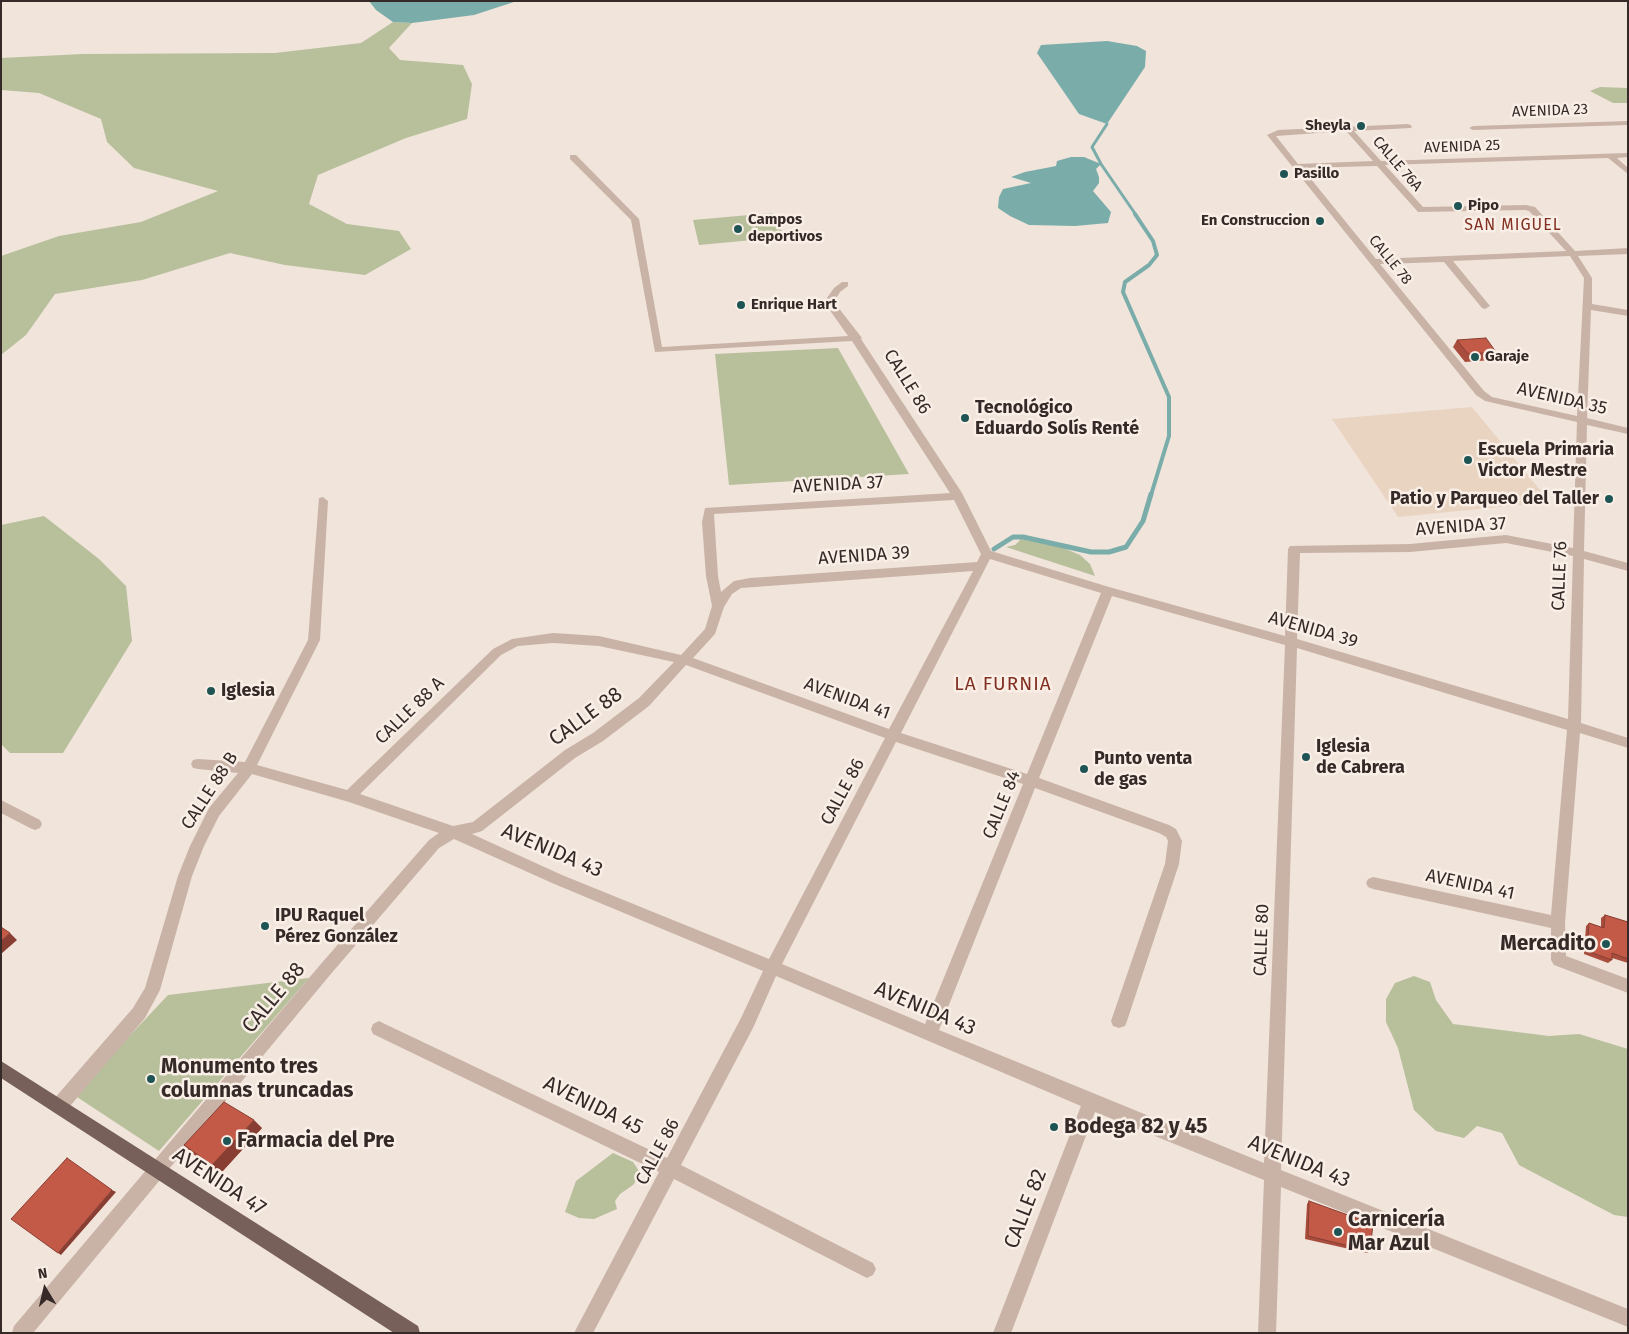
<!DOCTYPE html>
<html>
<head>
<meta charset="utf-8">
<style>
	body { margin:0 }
	#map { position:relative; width:1629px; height:1334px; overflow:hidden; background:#f1e4db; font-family:"Fira Sans",sans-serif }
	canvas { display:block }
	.frame { position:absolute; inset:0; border:2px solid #352a27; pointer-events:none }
	.north { position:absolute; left:20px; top:1264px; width:50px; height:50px; -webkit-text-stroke:4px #f9efe7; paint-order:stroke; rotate:351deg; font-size:14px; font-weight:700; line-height:20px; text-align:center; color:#352a27 }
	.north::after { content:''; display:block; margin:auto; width:18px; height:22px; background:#352a27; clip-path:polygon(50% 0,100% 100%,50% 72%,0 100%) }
</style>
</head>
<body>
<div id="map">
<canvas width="1629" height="1334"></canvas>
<div class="frame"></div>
<div class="north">N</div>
</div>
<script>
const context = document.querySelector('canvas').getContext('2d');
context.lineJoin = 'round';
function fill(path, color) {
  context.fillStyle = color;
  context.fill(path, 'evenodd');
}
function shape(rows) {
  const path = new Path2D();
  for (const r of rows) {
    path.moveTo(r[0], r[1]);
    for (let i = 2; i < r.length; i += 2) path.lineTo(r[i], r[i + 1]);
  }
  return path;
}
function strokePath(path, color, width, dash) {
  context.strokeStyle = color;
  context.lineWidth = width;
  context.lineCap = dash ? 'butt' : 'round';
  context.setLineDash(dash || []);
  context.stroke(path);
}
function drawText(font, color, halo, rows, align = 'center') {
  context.font = font + ' "Fira Sans",sans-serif';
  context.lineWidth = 5;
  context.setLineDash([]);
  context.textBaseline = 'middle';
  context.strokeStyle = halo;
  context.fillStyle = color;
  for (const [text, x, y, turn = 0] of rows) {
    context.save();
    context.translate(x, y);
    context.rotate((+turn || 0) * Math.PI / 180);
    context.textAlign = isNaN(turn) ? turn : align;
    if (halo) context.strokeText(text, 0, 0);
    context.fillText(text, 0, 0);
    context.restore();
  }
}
const green = shape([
	[393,22,412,23,389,48,400,60,463,65,472,84,467,119,406,138,318,175,309,204,347,224,399,231,411,249,365,275,285,265,230,253,142,280,55,294,26,335,1,355,1,256,59,236,141,222,218,191,134,168,107,142,101,119,39,93,1,90,1,58,83,54,275,53,361,43],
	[1600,87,1628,88,1628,103,1613,103,1590,91],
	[772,213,785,237,699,245,693,220],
	[838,348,909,474,729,485,715,354],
	[44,516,99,559,126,586,132,641,63,753,10,753,1,744,1,525],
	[1021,539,1061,547,1080,555,1090,564,1095,576,1006,547,1015,545],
	[1414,976,1430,982,1436,1000,1453,1024,1549,1036,1579,1034,1628,1049,1628,1217,1614,1215,1519,1165,1502,1133,1477,1126,1464,1138,1436,1131,1414,1110,1398,1048,1386,1022,1386,999,1395,983],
	[309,978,159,1151,74,1095,168,995],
	[613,1153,633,1162,641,1174,633,1185,620,1194,615,1201,617,1209,594,1219,579,1218,565,1212,576,1181]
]);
const plaza = shape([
	[1472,407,1550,502,1398,517,1332,419]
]);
const water = shape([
	[369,1,517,1,474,15,412,23,393,22,376,10],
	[1107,41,1137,46,1146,51,1145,67,1107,124,1079,114,1037,53,1041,45],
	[1071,157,1084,157,1101,164,1096,169,1099,177,1099,183,1093,191,1111,212,1108,223,1075,226,1029,225,1010,216,998,208,999,197,1003,189,1031,183,1011,177,1025,172,1056,166,1057,161]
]);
const streamFar2 = shape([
	[1107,124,1092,147,1101,164,1136,215]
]);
const streamFar1 = shape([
	[1135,214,1153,241,1157,255,1149,265,1125,282,1123,292,1169,397,1169,436,1151,495]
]);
const stream = shape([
	[994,549,1013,537,1023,537,1091,552,1109,552,1126,547,1143,521,1151,494]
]);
const minor = shape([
	[1628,121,1628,125,1473,130,1469,128,1473,126,1628,121],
	[1408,124,1412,126,1411,128,1354,131,1381,161,1628,153,1628,157,1617,158,1628,168,1628,174,1608,158,1385,165,1423,207,1526,205,1535,207,1575,251,1628,248,1628,254,1578,256,1592,278,1592,304,1628,310,1628,316,1591,310,1587,418,1628,428,1628,434,1587,425,1584,551,1628,563,1628,571,1584,559,1581,723,1628,738,1628,748,1580,733,1565,923,1566,956,1628,979,1628,993,1554,965,1551,960,1551,928,1373,889,1368,887,1366,883,1368,879,1373,877,1551,915,1567,730,1297,648,1281,1170,1628,1309,1628,1327,1281,1187,1276,1333,1258,1333,1264,1180,1095,1112,1011,1333,993,1333,1081,1106,776,976,753,1028,681,1165,873,1263,876,1269,873,1275,867,1278,861,1275,674,1179,593,1333,574,1333,659,1172,373,1034,371,1029,373,1024,379,1021,385,1024,667,1158,741,1018,763,971,552,883,454,839,439,848,330,975,33,1333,12,1333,14,1326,320,965,429,840,439,833,349,802,252,774,219,816,204,846,192,876,160,990,145,1018,65,1112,59,1114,53,1112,51,1106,53,1100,133,1008,145,988,178,876,190,846,209,808,238,773,198,769,193,768,191,764,193,760,198,759,245,762,308,640,319,498,323,497,328,501,320,640,257,765,347,790,493,649,512,639,553,633,599,636,681,655,705,629,712,606,706,576,702,522,705,508,950,493,852,341,655,352,631,220,570,159,570,155,576,155,639,219,662,347,848,336,824,302,834,288,842,282,848,282,848,286,840,292,834,302,862,338,861,339,962,493,991,551,1109,587,1285,636,1288,549,1290,546,1410,544,1506,535,1573,548,1577,422,1485,401,1476,395,1267,135,1278,130,1408,124],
	[1346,131,1373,161,1298,164,1276,136,1346,131],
	[1377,166,1418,212,1525,210,1529,211,1566,251,1376,259,1302,168,1377,166],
	[1570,256,1584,278,1577,416,1492,397,1484,391,1380,264,1444,262,1482,308,1485,309,1490,306,1453,261,1570,256],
	[954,500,981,554,977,562,750,578,734,581,721,592,718,576,714,514,954,500],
	[1506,543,1573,556,1568,719,1297,639,1300,553,1410,552,1506,543],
	[990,559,1101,593,1027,774,901,733,990,559],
	[973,571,889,729,693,658,715,634,724,607,732,594,741,588,973,571],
	[1112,596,1285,645,1264,1163,939,1030,1035,788,1159,833,1166,837,1168,841,1165,864,1111,1021,1113,1026,1119,1028,1125,1026,1127,1021,1179,864,1182,841,1176,829,1169,825,1039,778,1112,596],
	[553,643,599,646,674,662,639,698,593,733,565,750,473,822,453,826,360,794,501,655,518,646,553,643],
	[686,665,885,738,769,959,562,875,472,834,482,831,575,758,603,741,649,706,686,665],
	[896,742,1023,784,925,1024,782,964,896,742],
	[1,800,40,820,42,824,40,828,35,830,30,828,1,813,1,800]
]);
const primary = shape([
	[1,1061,418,1326,420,1333,394,1333,1,1078,1,1061]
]);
const wall = shape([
	[1457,340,1496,352,1492,360,1465,362,1453,347],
	[1605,915,1628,922,1628,963,1612,958,1612,960,1608,963,1584,954,1586,926,1589,923,1601,927,1601,918],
	[262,1128,221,1173,193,1154,184,1145],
	[1309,1201,1370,1251,1367,1253,1305,1239,1307,1204]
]);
const shadedWall = shape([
	[10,933,17,940,1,954,1,941],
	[254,1120,262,1128,221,1173,212,1165],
	[112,1190,116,1192,61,1255,58,1253]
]);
const building = shape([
	[1486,338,1496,352,1468,354,1457,340,1486,338],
	[1605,915,1628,922,1628,959,1612,953,1612,960,1587,951,1589,923,1604,928,1605,915],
	[1,927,10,933,1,941,1,927],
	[224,1102,254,1120,212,1165,184,1145,224,1102],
	[67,1158,112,1190,58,1253,11,1219,67,1158],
	[1309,1201,1373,1224,1370,1251,1308,1236,1309,1201]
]);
const markers = [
	[1361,126,5,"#1e5554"],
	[1284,174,5,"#1e5554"],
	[1458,206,5,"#1e5554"],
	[1320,221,5,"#1e5554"],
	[738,229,5,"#1e5554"],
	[741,305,5,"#1e5554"],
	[1475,357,5,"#1e5554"],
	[965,418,5,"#1e5554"],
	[1468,460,5,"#1e5554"],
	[1609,499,5,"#1e5554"],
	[211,691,5,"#1e5554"],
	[1306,757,5,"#1e5554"],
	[1084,769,5,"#1e5554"],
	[265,926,5,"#1e5554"],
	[1606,944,5,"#1e5554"],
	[151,1079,5,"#1e5554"],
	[1054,1127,5,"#1e5554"],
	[227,1141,5,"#1e5554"],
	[1338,1232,5,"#1e5554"]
];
const farStreetnames = [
	["AVENIDA 23",1550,111,-2],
	["AVENIDA 25",1462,147,-2],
	["CALLE 76A",1397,164,49],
	["CALLE 78",1390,260,51]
];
const farPoinames = [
	["Sheyla",1351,126,"right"],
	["Pasillo",1294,174],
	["Pipo",1468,206],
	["Campos",748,220],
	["deportivos",748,237],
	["En Construccion",1310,221,"right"],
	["Enrique Hart",751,305],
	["Garaje",1485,357]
];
const farNeighbourhoodnames = [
	["SAN MIGUEL",1513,226]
];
const streetNames = [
	["CALLE 86",907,382,58],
	["AVENIDA 35",1562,399,13],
	["AVENIDA 37",838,485,-3],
	["AVENIDA 37",1461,527,-4],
	["AVENIDA 39",864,556,-4],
	["CALLE 76",1560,576,-88],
	["AVENIDA 39",1313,630,16],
	["AVENIDA 41",847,699,20],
	["CALLE 88 A",410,711,-44],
	["CALLE 88 B",210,791,-57],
	["CALLE 86",843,792,-62],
	["CALLE 84",1002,805,-68],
	["AVENIDA 41",1470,885,12],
	["CALLE 80",1262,940,-88],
	["CALLE 86",658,1152,-62]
];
const poiNames = [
	["Tecnológico",975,408],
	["Eduardo Solís Renté",975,429],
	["Escuela Primaria",1478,450],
	["Victor Mestre",1478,471],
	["Patio y Parqueo del Taller",1599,499,"right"],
	["Iglesia",221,691],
	["Iglesia",1316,747],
	["de Cabrera",1316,768],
	["Punto venta",1094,759],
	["de gas",1094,780],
	["IPU Raquel",275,916],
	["Pérez González",275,937]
];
const neighbourhoodNames = [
	["LA FURNIA",1003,685]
];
const nearStreetnames = [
	["CALLE 88",586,717,-36],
	["AVENIDA 43",552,851,23],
	["CALLE 88",274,998,-50],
	["AVENIDA 43",925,1009,23],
	["AVENIDA 45",593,1106,26],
	["AVENIDA 43",1299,1162,22],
	["AVENIDA 47",219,1182,33],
	["CALLE 82",1026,1209,-69]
];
const nearPoinames = [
	["Mercadito",1596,944,"right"],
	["Monumento tres",161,1067],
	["columnas truncadas",161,1091],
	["Bodega 82 y 45",1064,1127],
	["Farmacia del Pre",237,1141],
	["Carnicería",1348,1220],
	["Mar Azul",1348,1244]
];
fill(green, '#b7bf9b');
fill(plaza, '#e9d4c2');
fill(water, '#7aadaa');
strokePath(streamFar2, '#7aadaa', 3);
strokePath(streamFar1, '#7aadaa', 4);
strokePath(stream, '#7aadaa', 5);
fill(minor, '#c9b3a7');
fill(primary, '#776059');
fill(wall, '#a84d3d');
fill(shadedWall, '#883e32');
fill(building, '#c35947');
strokePath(building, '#883e32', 1);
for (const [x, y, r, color] of markers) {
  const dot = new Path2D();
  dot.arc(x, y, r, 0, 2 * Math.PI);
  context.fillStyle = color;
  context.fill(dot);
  strokePath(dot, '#f9efe7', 2);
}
drawText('15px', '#352a27', '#f9efe7', farStreetnames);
drawText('bold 15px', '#352a27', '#f9efe7', farPoinames, 'left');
context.letterSpacing = '1px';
drawText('16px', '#823022', '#f9efe7', farNeighbourhoodnames);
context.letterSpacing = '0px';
drawText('18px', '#352a27', '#f9efe7', streetNames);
drawText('bold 18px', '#352a27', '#f9efe7', poiNames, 'left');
context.letterSpacing = '1px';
drawText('19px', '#823022', '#f9efe7', neighbourhoodNames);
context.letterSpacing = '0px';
drawText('21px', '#352a27', '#f9efe7', nearStreetnames);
drawText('bold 21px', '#352a27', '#f9efe7', nearPoinames, 'left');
</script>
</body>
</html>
